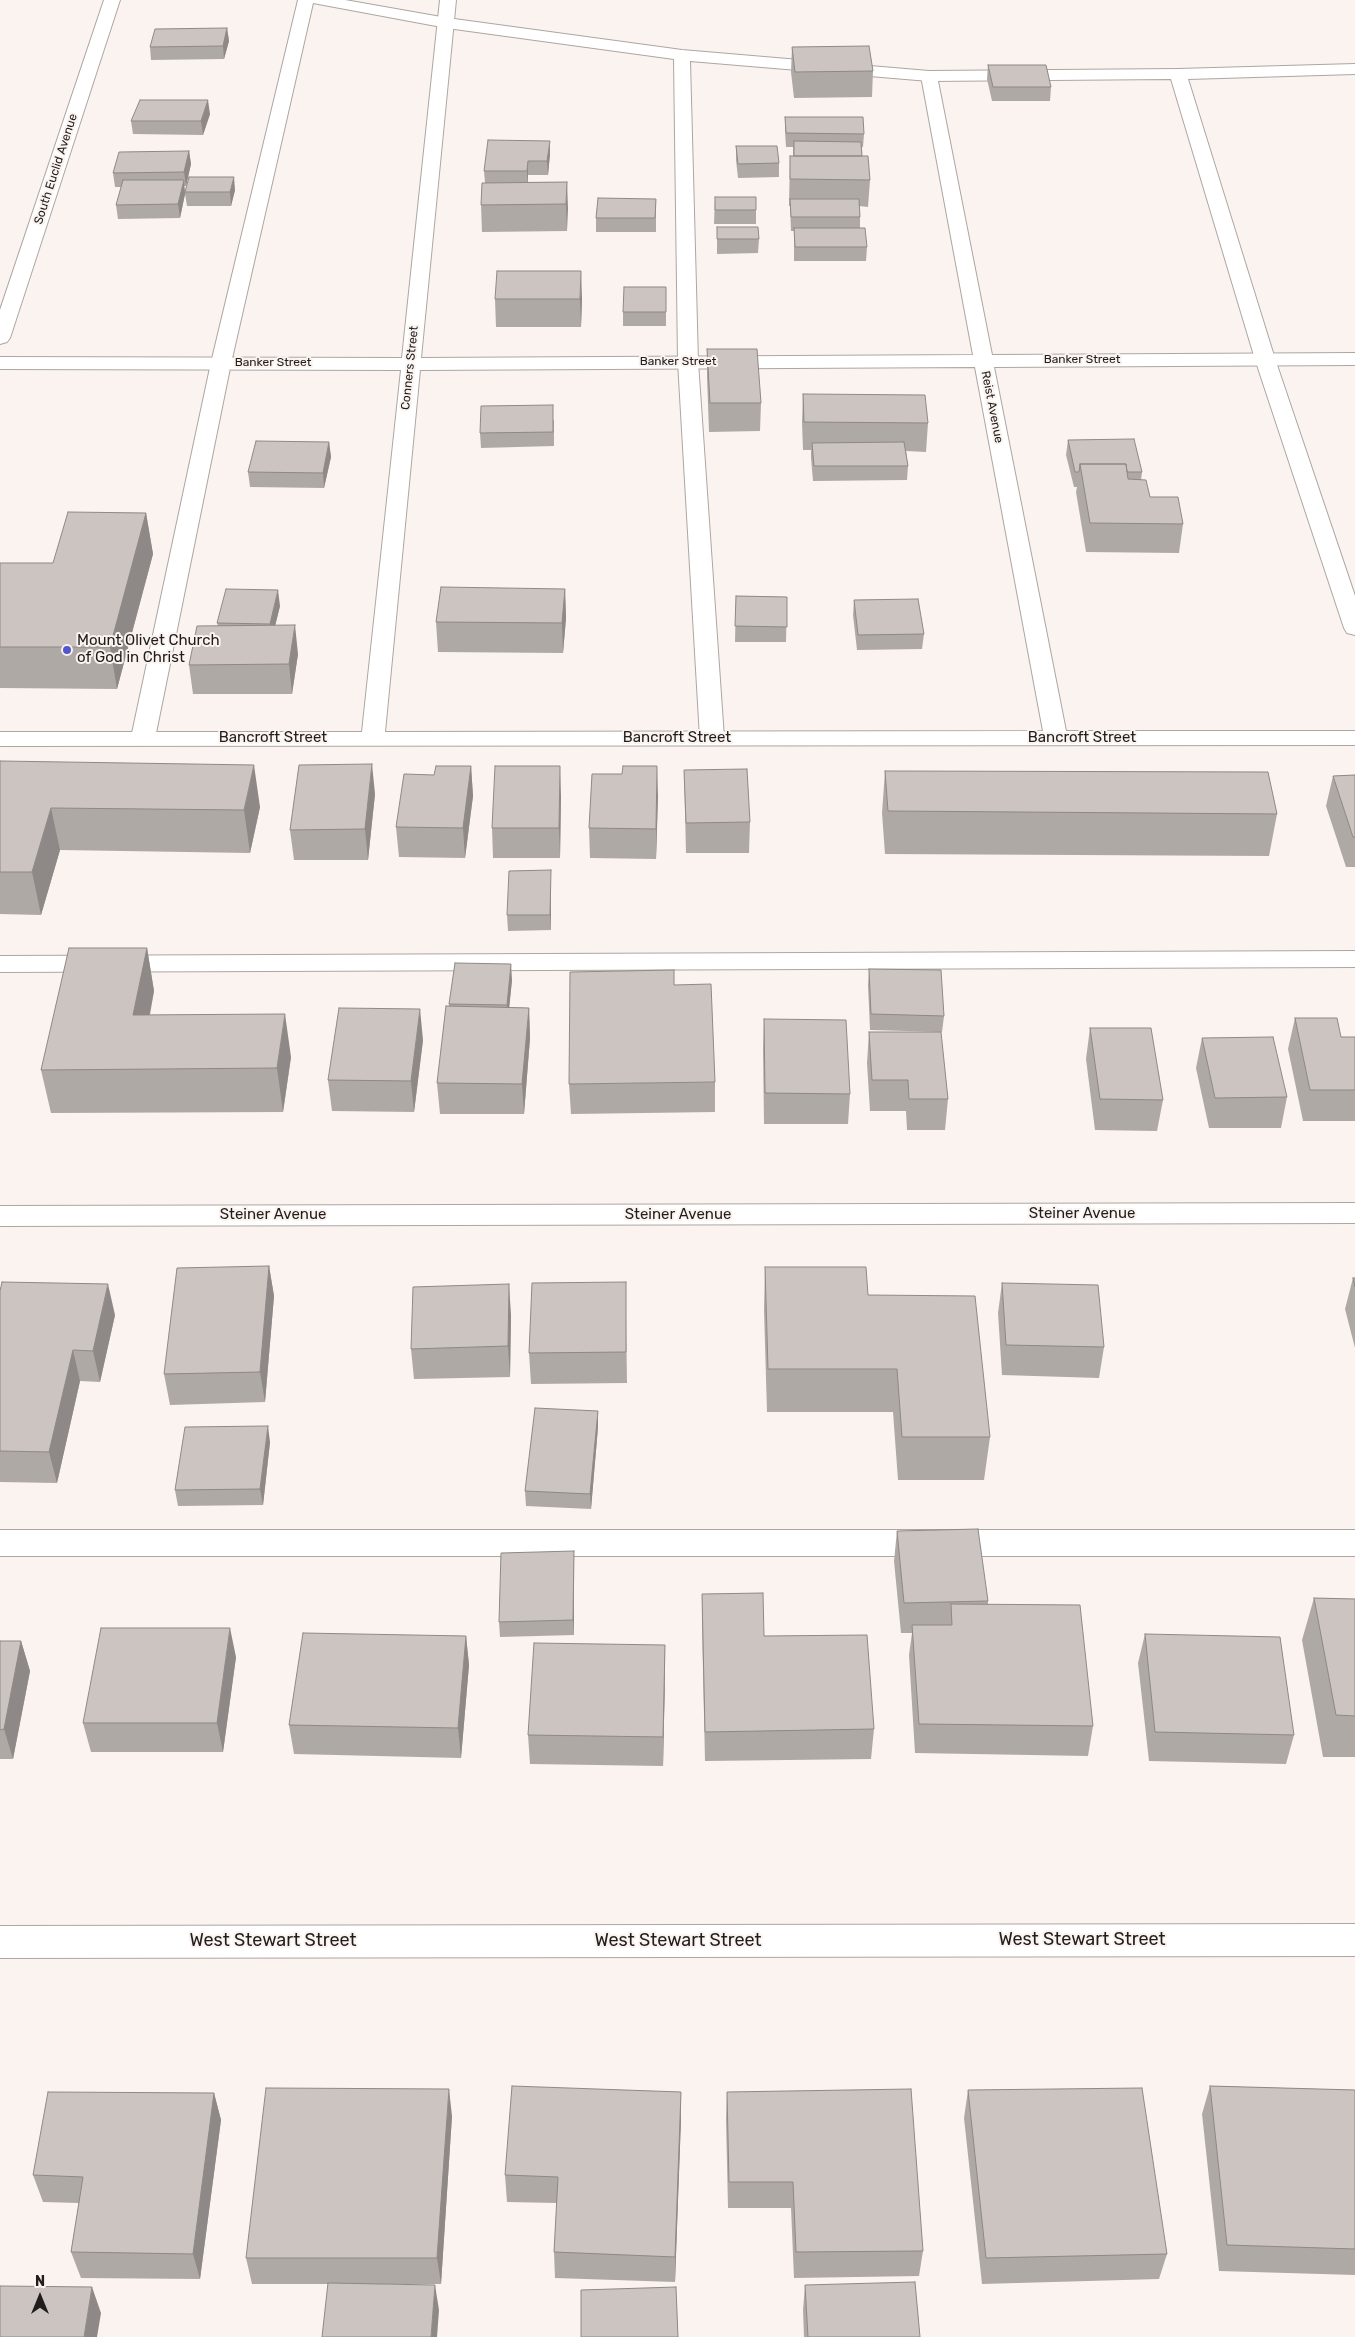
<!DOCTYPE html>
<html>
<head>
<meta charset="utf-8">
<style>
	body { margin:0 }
	#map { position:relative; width:1355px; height:2337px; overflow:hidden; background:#faf3ef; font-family:Rubik,sans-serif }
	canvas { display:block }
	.north { position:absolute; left:15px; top:2272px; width:50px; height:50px; -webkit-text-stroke:4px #faf3ef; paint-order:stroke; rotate:0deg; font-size:14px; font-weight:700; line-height:20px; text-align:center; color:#201d1c }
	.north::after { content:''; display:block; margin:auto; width:18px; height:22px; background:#201d1c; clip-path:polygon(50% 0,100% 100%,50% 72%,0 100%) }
</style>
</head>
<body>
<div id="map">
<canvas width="1355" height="2337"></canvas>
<div class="north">N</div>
</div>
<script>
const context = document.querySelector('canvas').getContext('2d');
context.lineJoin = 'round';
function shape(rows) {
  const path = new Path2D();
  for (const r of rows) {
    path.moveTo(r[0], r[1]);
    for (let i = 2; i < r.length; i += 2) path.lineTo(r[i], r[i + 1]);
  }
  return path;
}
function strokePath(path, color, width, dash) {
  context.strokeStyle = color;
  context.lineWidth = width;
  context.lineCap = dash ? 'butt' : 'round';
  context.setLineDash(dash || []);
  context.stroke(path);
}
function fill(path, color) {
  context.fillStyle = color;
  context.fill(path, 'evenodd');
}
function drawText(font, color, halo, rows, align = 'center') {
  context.font = font + ' Rubik,sans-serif';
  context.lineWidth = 4;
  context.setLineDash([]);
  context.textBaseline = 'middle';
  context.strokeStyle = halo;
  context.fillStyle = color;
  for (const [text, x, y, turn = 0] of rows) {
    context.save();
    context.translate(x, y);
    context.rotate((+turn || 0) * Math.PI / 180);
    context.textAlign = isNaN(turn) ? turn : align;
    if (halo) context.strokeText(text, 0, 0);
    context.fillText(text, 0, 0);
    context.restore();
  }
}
const service = shape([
	[298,0,345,0,447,18,682,50,929,71,1178,69,1355,64,1355,74,1188,79,1275,359,1355,596,1355,635,1347,633,1344,628,1255,359,1171,79,929,81,690,61,698,362,724,738,720,743,712,745,704,743,700,738,678,362,674,59,447,28,313,3,231,363,155,738,151,743,143,745,135,743,131,738,211,363,298,0],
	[1355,951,1355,967,0,972,0,956,1355,951],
	[0,1530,1355,1530,1355,1556,0,1556,0,1530]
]);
const minor = shape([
	[104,0,120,0,10,338,7,342,0,344,0,310,104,0],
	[440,0,456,0,421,358,973,355,921,76,923,73,929,71,935,73,937,76,992,355,1355,353,1355,365,994,367,1066,731,1355,731,1355,745,0,746,0,732,362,732,401,370,0,369,0,357,402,358,440,0],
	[975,367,1043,731,385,732,420,370,975,367],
	[1355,1203,1355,1223,0,1226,0,1206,1355,1203]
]);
const tertiary = shape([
	[1355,1924,1355,1956,0,1958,0,1926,1355,1924]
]);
const wall = shape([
	[227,28,229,41,224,59,151,60,150,47],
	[792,47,873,71,872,97,794,98,791,72],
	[988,65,1051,87,1050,101,992,101,987,79],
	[210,114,203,135,133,134,131,121],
	[785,117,864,134,863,147,862,147,862,156,870,180,868,207,859,206,860,217,860,228,867,247,866,261,794,261,794,231,791,231,790,206,789,206,790,156,793,156,793,147,786,147,785,131],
	[736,146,779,163,779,177,738,178,736,160],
	[189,151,191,164,186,186,184,186,185,192,235,190,231,206,187,206,185,194,180,218,118,219,116,205,121,187,115,187,113,173],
	[550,154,548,175,528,175,528,182,567,182,567,231,482,232,481,205,485,183,484,171],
	[715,197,756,197,756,224,714,224],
	[656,199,656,232,596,232,596,218],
	[717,227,759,239,758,253,717,254],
	[666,287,666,326,623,326,623,312],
	[582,298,581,327,496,327,495,299],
	[707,349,761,403,760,431,709,432,707,377],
	[803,394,928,423,926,452,906,451,908,466,907,480,813,481,811,458,811,450,803,450,802,422],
	[554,420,554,446,481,448,480,433],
	[1068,440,1142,472,1141,480,1150,497,1183,524,1179,553,1086,552,1076,492,1077,487,1074,487,1066,455],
	[329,442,331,457,324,488,250,487,248,472],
	[146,513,153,554,117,689,0,688,0,563,53,563],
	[565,589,566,618,563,653,438,652,436,622],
	[736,596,787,597,786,642,735,642],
	[854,600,924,634,922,649,857,650,853,615],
	[280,606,275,625,298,654,292,694,193,694,189,665,218,626,217,623],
	[0,761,260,807,250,853,60,850,41,915,0,914],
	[471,766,473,796,465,858,399,857,396,827,434,775],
	[684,770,750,822,749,853,686,853],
	[885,771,1277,814,1269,856,885,854,882,813],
	[1355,775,1355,867,1346,867,1326,806,1333,776],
	[375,794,368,860,294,860,290,830],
	[561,796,560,858,493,858,492,828],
	[658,796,656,859,590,858,589,828],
	[551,886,551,930,508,931,507,915],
	[147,948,154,991,150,1015,291,1057,283,1112,51,1113,41,1070],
	[869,969,944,1016,942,1032,870,1030,868,985],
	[512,980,509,1007,529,1008,530,1038,524,1114,440,1114,437,1083,449,1004],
	[1295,1018,1341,1037,1355,1037,1355,1121,1303,1121,1288,1049],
	[764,1019,850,1094,848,1124,764,1124,763,1049],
	[1090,1028,1163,1100,1157,1131,1095,1130,1086,1059],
	[869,1032,948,1099,945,1130,907,1130,906,1111,870,1111,867,1063],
	[1202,1038,1287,1097,1281,1128,1209,1128,1196,1068],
	[423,1040,414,1112,332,1111,328,1080],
	[715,1082,715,1112,571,1114,569,1084],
	[269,1266,274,1296,265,1402,170,1405,164,1374],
	[765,1267,868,1295,990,1437,984,1480,898,1480,893,1412,767,1412,764,1310],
	[1353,1278,1355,1278,1355,1348,1345,1309],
	[1002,1283,1104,1347,1099,1378,1002,1375,998,1313],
	[0,1291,115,1315,100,1382,80,1381,57,1483,0,1482],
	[626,1312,627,1383,531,1384,529,1353],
	[511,1315,510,1377,414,1379,411,1349],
	[598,1411,598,1427,591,1509,526,1506,525,1491],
	[270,1442,263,1505,178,1506,175,1490],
	[897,1531,988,1601,988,1605,1093,1726,1088,1756,915,1753,909,1655,912,1633,901,1633,894,1561],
	[574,1551,574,1635,500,1637,499,1622],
	[702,1594,764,1636,874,1729,871,1759,705,1761,702,1624],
	[1314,1598,1355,1599,1355,1757,1323,1757,1302,1640],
	[1145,1634,1294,1735,1286,1764,1149,1761,1138,1663],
	[466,1636,469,1665,461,1758,294,1754,289,1725],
	[0,1641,21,1641,30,1671,13,1759,0,1759],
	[665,1645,665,1675,663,1766,530,1764,528,1735],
	[236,1657,223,1752,91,1752,83,1723],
	[1210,2086,1355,2090,1355,2275,1219,2271,1202,2114],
	[968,2090,1167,2254,1159,2279,982,2284,964,2118],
	[681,2092,681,2119,675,2282,555,2278,554,2252,557,2203,507,2202,505,2175],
	[727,2092,923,2251,919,2276,794,2278,791,2208,728,2208,726,2119],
	[214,2093,221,2120,200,2279,81,2278,71,2252,79,2203,43,2202,33,2175],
	[452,2116,441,2284,378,2284,439,2310,328,2284,252,2284,246,2258],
	[805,2285,920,2337,804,2337,803,2310]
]);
const shadedWall = shape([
	[227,28,229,41,224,59,223,46],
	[208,100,210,114,203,135,201,121],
	[550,141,550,154,548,175,547,161],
	[189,151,191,164,186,186,184,172],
	[528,161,528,175,527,185,527,171],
	[234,177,235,190,231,206,230,192],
	[184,180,185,194,180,218,178,204],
	[567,182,568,209,567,231,566,204],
	[581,271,582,298,581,327,580,299],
	[329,442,331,457,324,488,323,473],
	[146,513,153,554,117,689,110,647],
	[565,589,566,618,563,653,562,623],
	[278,590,280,606,272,639,270,624],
	[295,625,298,654,292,694,289,664],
	[372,764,375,794,368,860,365,829],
	[254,765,260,807,250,853,244,810],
	[471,766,473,796,465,858,463,828],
	[560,766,561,796,560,858,559,828],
	[657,766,658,796,656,859,656,829],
	[51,808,60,850,41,915,32,872],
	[551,870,551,930,550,915],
	[147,948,154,991,141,1058,133,1015],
	[511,964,512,980,508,1020,507,1005],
	[529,1008,530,1038,524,1114,522,1084],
	[420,1009,423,1040,414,1112,411,1081],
	[285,1014,291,1057,283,1112,277,1068],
	[269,1266,274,1296,265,1402,260,1372],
	[108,1284,115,1315,100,1382,93,1351],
	[509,1284,511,1315,510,1377,508,1346],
	[73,1350,80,1381,57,1483,49,1452],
	[598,1411,598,1427,591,1509,590,1494],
	[268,1426,270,1442,263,1505,260,1489],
	[574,1551,574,1635,573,1620],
	[230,1628,236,1657,223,1752,217,1723],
	[466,1636,469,1665,461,1758,458,1728],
	[21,1641,30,1671,13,1759,4,1729],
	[665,1645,665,1675,663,1766,663,1737],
	[449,2089,452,2116,441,2284,437,2258],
	[681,2092,681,2119,675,2282,675,2257],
	[214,2093,221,2120,200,2279,193,2254],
	[435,2285,439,2310,437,2337,431,2337],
	[92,2287,101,2313,97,2337,84,2337]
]);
const building = shape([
	[227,28,223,46,150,47,155,29,227,28],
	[869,46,873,71,795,72,792,47,869,46],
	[988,65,1046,65,1051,87,993,87,988,65],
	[140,100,208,100,201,121,131,121,140,100],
	[785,117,863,117,864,134,786,133,785,117],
	[488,140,550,141,547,161,528,161,527,171,484,171,488,140],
	[794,141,861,142,862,156,794,156,794,141],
	[736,146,777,146,779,163,738,164,736,146],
	[189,151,184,172,113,173,119,152,189,151],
	[790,156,868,156,870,180,790,179,790,156],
	[189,177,234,177,230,192,185,192,189,177],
	[123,180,184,180,178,204,116,205,123,180],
	[567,182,566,204,481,205,482,183,567,182],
	[715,197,756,197,756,210,715,210,715,197],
	[598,198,656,199,655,218,596,218,598,198],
	[790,199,859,199,860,217,791,217,790,199],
	[717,227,758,227,759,239,717,239,717,227],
	[794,228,865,228,867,247,795,247,794,228],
	[497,271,581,271,580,299,495,299,497,271],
	[624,287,666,287,666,312,623,312,624,287],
	[707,349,757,349,761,403,710,403,707,349],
	[803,394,925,395,928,423,804,422,803,394],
	[553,405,553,432,480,433,481,406,553,405],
	[1134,439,1142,472,1127,472,1126,464,1080,464,1079,472,1075,472,1068,440,1134,439],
	[256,441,329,442,323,473,248,472,256,441],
	[904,442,908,466,814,466,812,443,904,442],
	[1080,464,1126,464,1128,479,1146,480,1150,497,1178,497,1183,524,1090,523,1080,464],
	[68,512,146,513,110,647,0,647,0,563,53,563,68,512],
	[441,587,565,589,562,623,436,622,441,587],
	[226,589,278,590,270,624,217,623,226,589],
	[736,596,787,597,787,627,735,626,736,596],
	[918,599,924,634,858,635,854,600,918,599],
	[295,625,289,664,189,665,197,626,295,625],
	[0,761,254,765,244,810,51,808,32,872,0,872,0,761],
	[372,764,365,829,290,830,299,765,372,764],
	[436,766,471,766,463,828,396,827,404,774,434,775,436,766],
	[495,766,560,766,559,828,492,828,495,766],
	[623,766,657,766,656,829,589,828,592,774,622,774,623,766],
	[747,769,750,822,686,823,684,770,747,769],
	[885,771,1268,772,1277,814,888,811,885,771],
	[1355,775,1355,837,1353,837,1333,776,1355,775],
	[551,870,550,915,507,915,509,871,551,870],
	[69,948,147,948,133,1015,285,1014,277,1068,41,1070,69,948],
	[455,963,511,964,507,1005,449,1004,455,963],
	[869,969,941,970,944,1016,871,1014,869,969],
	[674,970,674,985,711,984,715,1082,569,1084,570,972,674,970],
	[446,1006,529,1008,522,1084,437,1083,446,1006],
	[339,1008,420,1009,411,1081,328,1080,339,1008],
	[1295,1018,1337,1018,1341,1037,1355,1037,1355,1090,1310,1090,1295,1018],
	[764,1019,846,1020,850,1094,765,1093,764,1019],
	[1090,1028,1151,1028,1163,1100,1100,1099,1090,1028],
	[869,1032,941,1032,948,1099,909,1099,908,1080,872,1080,869,1032],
	[1273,1037,1287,1097,1215,1098,1202,1038,1273,1037],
	[269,1266,260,1372,164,1374,177,1268,269,1266],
	[765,1267,866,1267,868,1295,975,1296,990,1437,902,1437,897,1369,768,1369,765,1267],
	[1353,1278,1355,1278,1355,1287,1353,1278],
	[2,1282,108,1284,93,1351,73,1350,49,1452,0,1451,0,1291,2,1282],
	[626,1282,626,1352,529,1353,532,1283,626,1282],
	[1002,1283,1098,1285,1104,1347,1006,1345,1002,1283],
	[509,1284,508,1346,411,1349,413,1287,509,1284],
	[535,1408,598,1411,590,1494,525,1491,535,1408],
	[268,1426,260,1489,175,1490,185,1427,268,1426],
	[978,1529,988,1601,904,1603,897,1531,978,1529],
	[574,1551,573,1620,499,1622,501,1553,574,1551],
	[763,1593,764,1636,867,1635,874,1729,705,1732,702,1594,763,1593],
	[1314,1598,1355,1599,1355,1716,1336,1715,1314,1598],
	[951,1604,1080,1605,1093,1726,919,1724,912,1625,952,1625,951,1604],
	[101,1628,230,1628,217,1723,83,1723,101,1628],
	[303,1633,466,1636,458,1728,289,1725,303,1633],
	[1145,1634,1280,1637,1294,1735,1155,1732,1145,1634],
	[0,1641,21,1641,4,1729,0,1730,0,1641],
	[534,1643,665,1645,663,1737,528,1735,534,1643],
	[512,2086,681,2092,675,2257,554,2252,558,2177,505,2175,512,2086],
	[1210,2086,1355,2090,1355,2249,1227,2245,1210,2086],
	[266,2088,449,2089,437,2258,246,2258,266,2088],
	[1142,2088,1167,2254,986,2258,968,2090,1142,2088],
	[911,2089,923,2251,796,2252,793,2182,729,2182,727,2092,911,2089],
	[48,2092,214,2093,193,2254,71,2252,83,2177,33,2175,48,2092],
	[915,2282,920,2337,808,2337,805,2285,915,2282],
	[328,2283,435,2285,431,2337,322,2337,328,2283],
	[0,2286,92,2287,84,2337,0,2337,0,2286],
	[676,2287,678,2337,581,2337,581,2290,676,2287]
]);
const markers = [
	[67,650,5,"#5156cc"]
];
const farStreetnames = [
	["South Euclid Avenue",56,169,-72],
	["Banker Street",1082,360],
	["Banker Street",678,362],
	["Banker Street",273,363],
	["Conners Street",410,368,-84],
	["Reist Avenue",992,407,79]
];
const poiNames = [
	["Mount Olivet Church",77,641],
	["of God in Christ",77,658]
];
const streetNames = [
	["Bancroft Street",273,738],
	["Bancroft Street",677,738],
	["Bancroft Street",1082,738],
	["Steiner Avenue",1082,1214],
	["Steiner Avenue",273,1215],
	["Steiner Avenue",678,1215]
];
const nearStreetnames = [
	["West Stewart Street",1082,1940],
	["West Stewart Street",273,1941],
	["West Stewart Street",678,1941]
];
strokePath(service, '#ada6a2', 2);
strokePath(minor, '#ada6a2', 2);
strokePath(tertiary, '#ada6a2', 2);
fill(service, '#fff');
fill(minor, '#fff');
fill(tertiary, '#fff');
fill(wall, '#afa9a5');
fill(shadedWall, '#8e8986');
fill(building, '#cbc4c0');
strokePath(building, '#8e8986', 1);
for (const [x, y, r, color] of markers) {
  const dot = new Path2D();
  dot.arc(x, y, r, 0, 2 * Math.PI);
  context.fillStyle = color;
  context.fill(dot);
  strokePath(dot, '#faf3ef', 2);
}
drawText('12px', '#201d1c', '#faf3ef', farStreetnames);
drawText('15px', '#201d1c', '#faf3ef', poiNames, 'left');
drawText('15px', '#201d1c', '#faf3ef', streetNames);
drawText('18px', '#201d1c', '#faf3ef', nearStreetnames);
</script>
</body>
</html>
